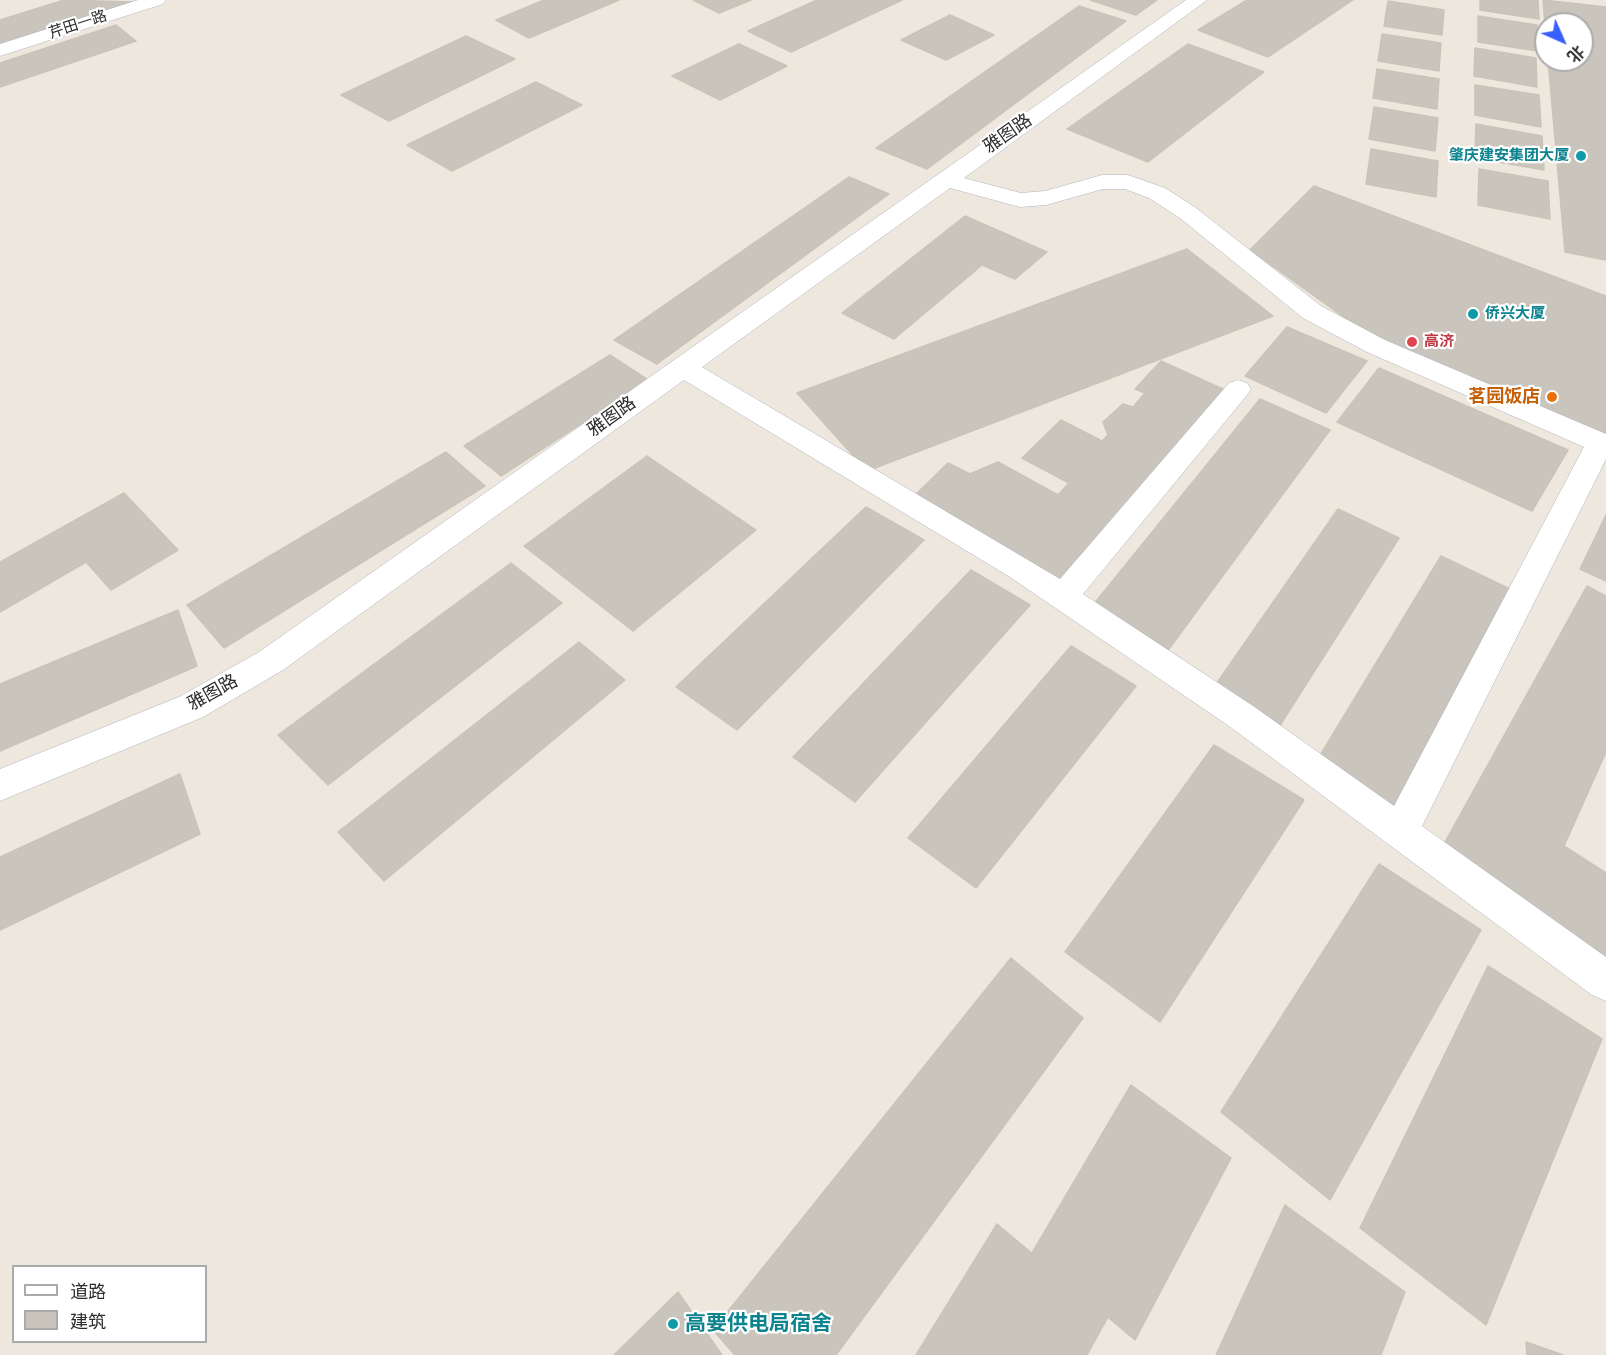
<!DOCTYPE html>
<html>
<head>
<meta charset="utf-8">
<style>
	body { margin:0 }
	#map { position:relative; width:1606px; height:1355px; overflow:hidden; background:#eee7dd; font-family:Arial,"Noto Sans SC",sans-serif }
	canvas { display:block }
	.legend { position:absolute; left:12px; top:1265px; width:195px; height:78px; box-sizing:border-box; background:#fff; border:2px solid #ababab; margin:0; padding:8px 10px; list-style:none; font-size:18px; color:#2c2c2c }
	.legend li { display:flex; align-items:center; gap:12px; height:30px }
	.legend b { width:30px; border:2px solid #ababab }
	.north { position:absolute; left:1534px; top:12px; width:60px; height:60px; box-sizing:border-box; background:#fff; border:2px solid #ababab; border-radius:50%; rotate:135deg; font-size:16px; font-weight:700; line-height:24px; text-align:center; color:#2c2c2c }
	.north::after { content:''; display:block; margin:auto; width:21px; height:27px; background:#395fff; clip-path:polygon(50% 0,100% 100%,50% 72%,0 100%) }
</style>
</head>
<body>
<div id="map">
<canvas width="1606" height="1355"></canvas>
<ul class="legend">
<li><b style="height:8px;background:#fff"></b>道路</li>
<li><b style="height:16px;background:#c9c5bc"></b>建筑</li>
</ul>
<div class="north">北</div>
</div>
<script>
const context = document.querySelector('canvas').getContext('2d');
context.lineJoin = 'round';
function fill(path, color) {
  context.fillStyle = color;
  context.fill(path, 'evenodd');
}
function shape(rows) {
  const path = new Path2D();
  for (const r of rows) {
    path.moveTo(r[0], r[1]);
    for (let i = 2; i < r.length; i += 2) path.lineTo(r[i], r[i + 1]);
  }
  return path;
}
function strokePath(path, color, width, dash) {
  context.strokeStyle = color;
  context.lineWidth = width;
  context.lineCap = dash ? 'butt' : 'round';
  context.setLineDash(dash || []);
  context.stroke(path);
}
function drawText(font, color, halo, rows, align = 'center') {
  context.font = font + ' Arial,"Noto Sans SC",sans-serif';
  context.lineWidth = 4.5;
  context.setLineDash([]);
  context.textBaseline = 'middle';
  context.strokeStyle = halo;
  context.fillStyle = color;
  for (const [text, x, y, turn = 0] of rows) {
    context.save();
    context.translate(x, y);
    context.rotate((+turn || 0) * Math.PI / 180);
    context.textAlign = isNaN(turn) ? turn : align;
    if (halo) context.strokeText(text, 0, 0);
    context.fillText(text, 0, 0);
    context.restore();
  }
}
const building = shape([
	[64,0,133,2,0,45,0,20,64,0],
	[544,0,619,0,529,38,496,20,544,0],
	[693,0,751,0,719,13,693,0],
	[817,0,902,0,791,52,748,31,817,0],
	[1090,0,1157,0,1136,15,1090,0],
	[1247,0,1353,0,1268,57,1198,30,1247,0],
	[1480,0,1538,0,1539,19,1480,10,1480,0],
	[1543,0,1606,7,1606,260,1565,252,1548,60,1582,60,1582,24,1546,24,1546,37,1543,0],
	[1388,1,1444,10,1442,35,1384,26,1388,1],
	[1079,6,1126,21,927,169,876,148,1079,6],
	[950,15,994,35,946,60,901,40,950,15],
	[1478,16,1537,25,1538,51,1478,42,1478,16],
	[116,25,136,41,0,87,0,63,116,25],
	[1382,34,1441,43,1439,71,1378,61,1382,34],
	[466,36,515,59,389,121,341,95,466,36],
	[739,44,787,66,720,100,672,76,739,44],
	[1188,44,1264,72,1148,162,1067,129,1188,44],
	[1475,48,1536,58,1537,87,1474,76,1475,48],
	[1377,69,1439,79,1437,109,1373,98,1377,69],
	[536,82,582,105,452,171,407,145,536,82],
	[1475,85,1539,95,1541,127,1475,115,1475,85],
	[1374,107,1438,118,1435,151,1369,139,1374,107],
	[1476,124,1542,136,1544,170,1475,158,1476,124],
	[1371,149,1438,161,1436,197,1366,184,1371,149],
	[1479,169,1548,181,1550,219,1478,205,1479,169],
	[849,177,889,194,657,364,614,340,849,177],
	[1314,186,1606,296,1606,439,1366,333,1250,250,1314,186],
	[965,216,1047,252,1015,279,982,265,894,339,842,313,965,216],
	[1187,249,1273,316,867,471,797,393,1187,249],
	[1287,327,1367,361,1326,413,1245,376,1287,327],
	[610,355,648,380,501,476,464,446,610,355],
	[1161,361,1225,390,1058,585,909,501,948,463,970,474,998,462,1058,495,1069,483,1022,458,1061,420,1102,441,1108,435,1103,422,1123,404,1133,407,1145,393,1135,389,1161,361],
	[1379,368,1568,450,1532,511,1337,422,1379,368],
	[1260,399,1330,430,1166,653,1089,610,1260,399],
	[446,452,485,486,224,648,187,605,446,452],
	[647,456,756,530,633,631,524,546,647,456],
	[124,493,178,550,111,590,86,562,0,612,0,562,124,493],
	[866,507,924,540,737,730,676,687,866,507],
	[1338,509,1399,538,1279,727,1212,690,1338,509],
	[1606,515,1606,581,1580,569,1606,515],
	[1441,556,1512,590,1391,812,1313,767,1441,556],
	[511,563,562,603,328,785,278,735,511,563],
	[971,570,1030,605,855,802,793,757,971,570],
	[1587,586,1606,596,1606,752,1564,846,1606,873,1606,967,1440,851,1587,586],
	[178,610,197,666,0,751,0,684,178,610],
	[579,642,625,680,384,881,338,832,579,642],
	[1071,646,1136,686,976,888,908,838,1071,646],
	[1214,745,1304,800,1160,1022,1065,952,1214,745],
	[180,774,200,834,0,930,0,857,180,774],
	[1379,864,1481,930,1330,1200,1221,1112,1379,864],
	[1011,958,1083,1018,836,1355,735,1355,713,1330,1011,958],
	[1488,966,1602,1039,1486,1325,1360,1228,1488,966],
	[1131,1085,1231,1158,1135,1340,1032,1253,1131,1085],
	[1285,1205,1405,1292,1381,1355,1216,1355,1285,1205],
	[997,1224,1108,1317,1087,1355,916,1355,997,1224],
	[678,1292,722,1355,614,1355,678,1292],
	[1526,1342,1563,1355,1527,1355,1526,1342]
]);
const minor = shape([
	[138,0,166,0,163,4,0,56,0,44,138,0],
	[1186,0,1207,0,964,178,1021,193,1045,191,1102,175,1128,175,1165,188,1196,208,1321,306,1385,340,1606,434,1606,459,1422,826,1606,957,1606,1001,1592,995,1229,726,1010,577,684,380,283,670,203,717,0,801,0,769,179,697,259,652,1186,0],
	[950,188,1020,207,1046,205,1103,189,1125,189,1149,198,1180,218,1303,318,1367,352,1584,447,1394,806,1253,706,1083,594,1247,395,1251,389,1247,383,1238,380,1229,383,1060,579,702,367,950,188]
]);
const markers = [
	[1581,156,6,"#0f9aa8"],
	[1473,314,6,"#0f9aa8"],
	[1412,342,6,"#e0444e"],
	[1552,397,6,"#e8710a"],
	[673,1324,6,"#0f9aa8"]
];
const farStreetnames = [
	["芹田一路",78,25,-18]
];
const farCulturenames = [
	["肇庆建安集团大厦",1569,156],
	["侨兴大厦",1485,314,"left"]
];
const farHealthnames = [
	["高济",1424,342]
];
const streetNames = [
	["雅图路",1008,134,-35],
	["雅图路",612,417,-36],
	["雅图路",213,693,-29]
];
const foodNames = [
	["茗园饭店",1540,397]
];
const nearCulturenames = [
	["高要供电局宿舍",685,1324]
];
fill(building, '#c9c5bc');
strokePath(building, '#cac3b7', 1.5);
strokePath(minor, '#b1b4c0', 1);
fill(minor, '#fff');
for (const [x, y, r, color] of markers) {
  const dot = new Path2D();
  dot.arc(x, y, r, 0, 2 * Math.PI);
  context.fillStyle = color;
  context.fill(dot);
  strokePath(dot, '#fff', 2);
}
drawText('15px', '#2c2c2c', '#fff', farStreetnames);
drawText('bold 15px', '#0d838f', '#fff', farCulturenames, 'right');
drawText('bold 15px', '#be3a42', '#fff', farHealthnames, 'left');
drawText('18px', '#2c2c2c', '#fff', streetNames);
drawText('bold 18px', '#c56008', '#fff', foodNames, 'right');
drawText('bold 21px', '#0d838f', '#fff', nearCulturenames, 'left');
</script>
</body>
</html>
